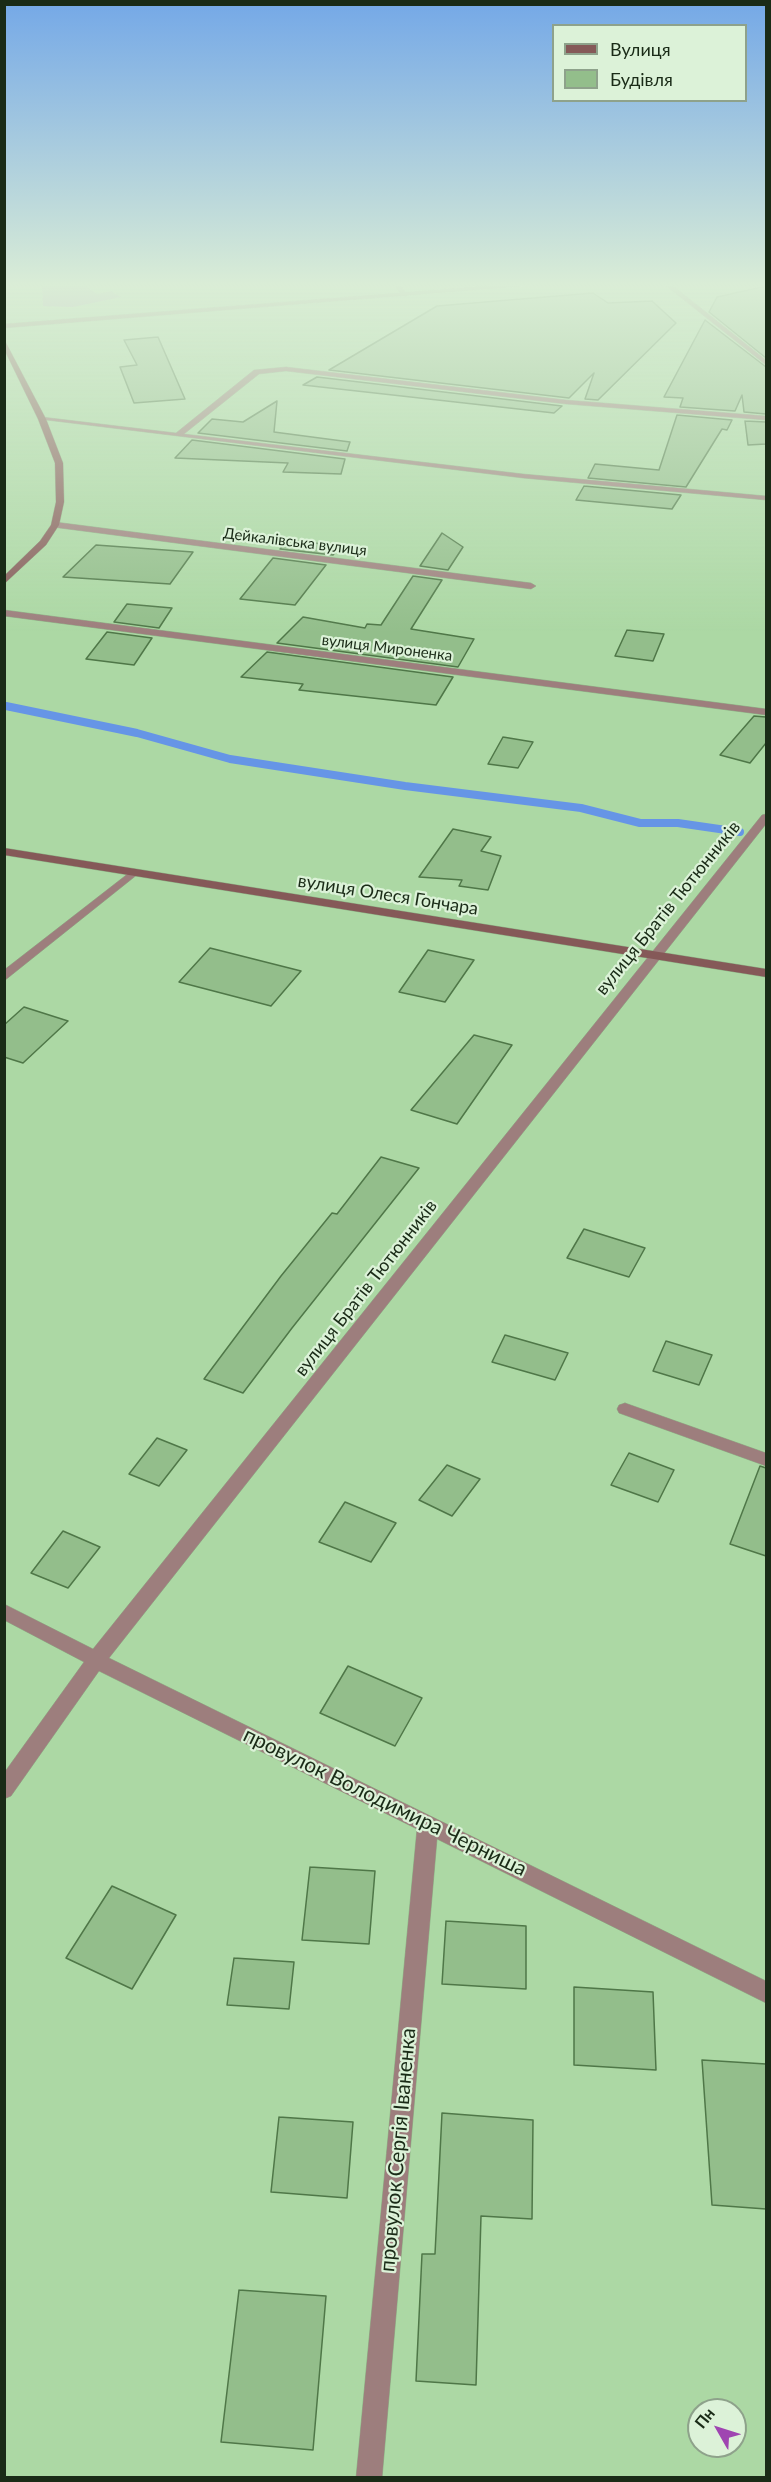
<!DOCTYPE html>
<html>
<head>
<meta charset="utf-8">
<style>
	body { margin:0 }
	#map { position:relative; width:771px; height:2482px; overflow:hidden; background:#acd8a4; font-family:Lato,sans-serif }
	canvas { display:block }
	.frame { position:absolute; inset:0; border:6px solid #1a2b17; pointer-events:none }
	.legend { position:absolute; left:552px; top:24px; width:195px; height:78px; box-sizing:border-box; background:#dcf2d8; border:2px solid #8ea28b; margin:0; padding:8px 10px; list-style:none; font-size:18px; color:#1a2b17 }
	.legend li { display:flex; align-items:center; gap:12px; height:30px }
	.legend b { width:30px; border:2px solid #8ea28b }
	.north { position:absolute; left:687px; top:2398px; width:60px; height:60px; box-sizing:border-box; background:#dcf2d8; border:2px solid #8ea28b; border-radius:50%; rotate:309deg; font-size:16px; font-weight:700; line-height:24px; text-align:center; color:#1a2b17 }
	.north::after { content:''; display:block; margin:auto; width:21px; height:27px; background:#9f45b1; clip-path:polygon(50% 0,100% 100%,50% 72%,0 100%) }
</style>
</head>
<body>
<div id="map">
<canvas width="771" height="2482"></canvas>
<div class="frame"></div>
<ul class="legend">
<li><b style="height:8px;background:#855958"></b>Вулиця</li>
<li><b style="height:16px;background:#93be8b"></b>Будівля</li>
</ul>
<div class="north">Пн</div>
</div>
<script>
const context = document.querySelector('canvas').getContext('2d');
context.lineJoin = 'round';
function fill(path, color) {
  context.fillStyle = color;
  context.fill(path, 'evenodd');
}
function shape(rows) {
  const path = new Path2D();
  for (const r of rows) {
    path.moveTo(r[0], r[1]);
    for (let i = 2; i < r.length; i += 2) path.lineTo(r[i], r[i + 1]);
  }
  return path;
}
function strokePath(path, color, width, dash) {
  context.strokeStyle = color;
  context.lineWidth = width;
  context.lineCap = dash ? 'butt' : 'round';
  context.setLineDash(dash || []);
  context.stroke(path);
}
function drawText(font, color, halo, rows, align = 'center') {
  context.font = font + ' Lato,sans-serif';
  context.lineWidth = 4.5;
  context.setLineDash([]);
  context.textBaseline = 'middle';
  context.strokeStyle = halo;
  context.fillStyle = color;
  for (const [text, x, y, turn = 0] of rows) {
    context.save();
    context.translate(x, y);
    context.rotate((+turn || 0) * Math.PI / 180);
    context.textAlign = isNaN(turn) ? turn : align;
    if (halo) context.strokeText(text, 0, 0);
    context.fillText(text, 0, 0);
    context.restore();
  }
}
const green = shape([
	[42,285,85,285,97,294,111,291,121,297,73,307,43,306]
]);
const streamFar1 = shape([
	[4,706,14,708]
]);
const stream = shape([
	[6,706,137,733,230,759,405,786,581,808,640,823,678,823,740,832]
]);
const building = shape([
	[766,286,766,358,709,312,717,297,766,286],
	[593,293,608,303,652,301,676,323,598,400,585,399,594,373,569,398,329,370,437,306,593,293],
	[705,320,766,367,766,414,744,412,742,395,735,411,680,407,683,398,664,397,705,320],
	[158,337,185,399,134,403,120,367,137,365,124,340,158,337],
	[317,377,562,406,554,413,303,385,317,377],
	[277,401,274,432,350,442,347,451,198,433,212,419,243,422,277,401],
	[677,415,732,420,727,430,722,429,686,487,588,478,595,464,659,470,677,415],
	[745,421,766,422,766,444,748,445,745,421],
	[192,440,345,459,341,474,283,472,288,463,175,458,192,440],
	[584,486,681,495,672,509,576,500,584,486],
	[442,533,463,547,448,570,420,566,442,533],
	[288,540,340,546,333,555,280,549,288,540],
	[96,545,193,552,170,584,63,577,96,545],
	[273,558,326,565,295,605,240,599,273,558],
	[413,576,442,580,411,629,474,639,458,667,277,643,303,617,365,628,367,624,381,625,413,576],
	[127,604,172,608,159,628,114,622,127,604],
	[627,630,664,634,653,661,615,656,627,630],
	[107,632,152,638,134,665,86,659,107,632],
	[267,652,453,677,436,705,299,690,303,684,241,677,267,652],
	[754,716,766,717,766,743,750,763,720,755,754,716],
	[503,737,533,742,518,768,488,764,503,737],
	[453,829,491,837,481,851,501,856,488,890,459,886,462,880,419,877,453,829],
	[210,948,301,971,271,1006,179,982,210,948],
	[428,950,474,960,445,1002,399,992,428,950],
	[24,1007,68,1021,23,1063,4,1057,4,1025,24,1007],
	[474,1035,512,1045,457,1124,411,1110,474,1035],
	[381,1157,419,1168,292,1328,243,1393,204,1379,281,1276,332,1213,337,1214,381,1157],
	[584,1229,645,1248,629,1277,567,1258,584,1229],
	[505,1335,568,1353,555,1380,492,1362,505,1335],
	[666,1341,712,1355,699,1385,653,1371,666,1341],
	[157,1438,187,1450,159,1486,129,1474,157,1438],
	[629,1453,674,1470,658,1502,611,1485,629,1453],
	[447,1465,480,1479,452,1516,419,1500,447,1465],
	[760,1466,766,1468,766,1556,730,1544,760,1466],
	[345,1502,396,1523,371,1562,319,1542,345,1502],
	[63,1531,100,1547,68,1588,31,1573,63,1531],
	[348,1666,422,1698,395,1746,320,1713,348,1666],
	[310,1867,375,1871,369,1944,302,1940,310,1867],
	[112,1886,176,1915,132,1989,66,1958,112,1886],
	[446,1921,526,1926,526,1989,442,1984,446,1921],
	[234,1958,294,1962,289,2009,227,2005,234,1958],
	[574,1987,653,1992,656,2070,574,2065,574,1987],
	[702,2060,766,2064,766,2209,712,2205,702,2060],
	[442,2113,533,2120,532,2219,481,2216,476,2385,416,2381,422,2254,435,2254,442,2113],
	[279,2117,353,2122,347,2198,271,2192,279,2117],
	[239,2290,326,2296,313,2450,221,2442,239,2290]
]);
const minor = shape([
	[394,285,401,285,407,296,403,296,394,285],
	[665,285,672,285,766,360,766,365,665,285],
	[286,367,566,400,766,416,766,420,566,404,286,371,259,374,184,434,523,474,766,496,766,500,523,478,38,419,42,417,176,433,254,370,286,367],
	[55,522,531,583,536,586,531,589,52,527,52,523,55,522],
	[4,610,766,709,766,715,4,616,4,610],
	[766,814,766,824,109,1658,766,1981,766,2003,437,1839,382,2478,356,2478,417,1829,99,1671,11,1796,4,1799,4,1773,84,1662,4,1620,4,1604,93,1649,762,815,766,814],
	[134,869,140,872,138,874,4,981,4,970,134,869],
	[625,1403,766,1453,766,1466,619,1413,617,1409,619,1405,625,1403]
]);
const tertiary = shape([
	[500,285,533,285,4,328,4,324,500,285]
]);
const secondary = shape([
	[4,339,46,419,63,463,64,502,59,525,46,545,4,584,4,576,40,541,51,525,56,502,55,463,38,419,4,349,4,339],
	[4,848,766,969,766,977,4,855,4,848]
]);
const farStreetnames = [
	["Дейкалівська вулиця",295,542,7],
	["вулиця Мироненка",387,648,7]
];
const streetNames = [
	["вулиця Олеся Гончара",388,895,9],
	["вулиця Братів Тютюнників",668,908,-51],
	["вулиця Братів Тютюнників",366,1288,-52]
];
const nearStreetnames = [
	["провулок Володимира Черниша",385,1802,26],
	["провулок Сергія Іваненка",398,2150,-85]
];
fill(green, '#b688c0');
strokePath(streamFar1, '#6695e6', 6);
strokePath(stream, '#6695e6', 8);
fill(building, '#93be8b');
strokePath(building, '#4f7748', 1.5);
strokePath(minor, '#8fb588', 1);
strokePath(tertiary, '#8fb588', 1);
strokePath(secondary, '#8fb588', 1);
fill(minor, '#9d7e7d');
fill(tertiary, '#9d7e7d');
fill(secondary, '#855958');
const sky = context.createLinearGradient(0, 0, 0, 633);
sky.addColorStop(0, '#74a8e7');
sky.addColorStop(0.45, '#daedd6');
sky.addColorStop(1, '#daedd600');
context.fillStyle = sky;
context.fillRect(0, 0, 771, 633);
drawText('15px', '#1a2b17', '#dcf2d8', farStreetnames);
drawText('18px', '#1a2b17', '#dcf2d8', streetNames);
drawText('21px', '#1a2b17', '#dcf2d8', nearStreetnames);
</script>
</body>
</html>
